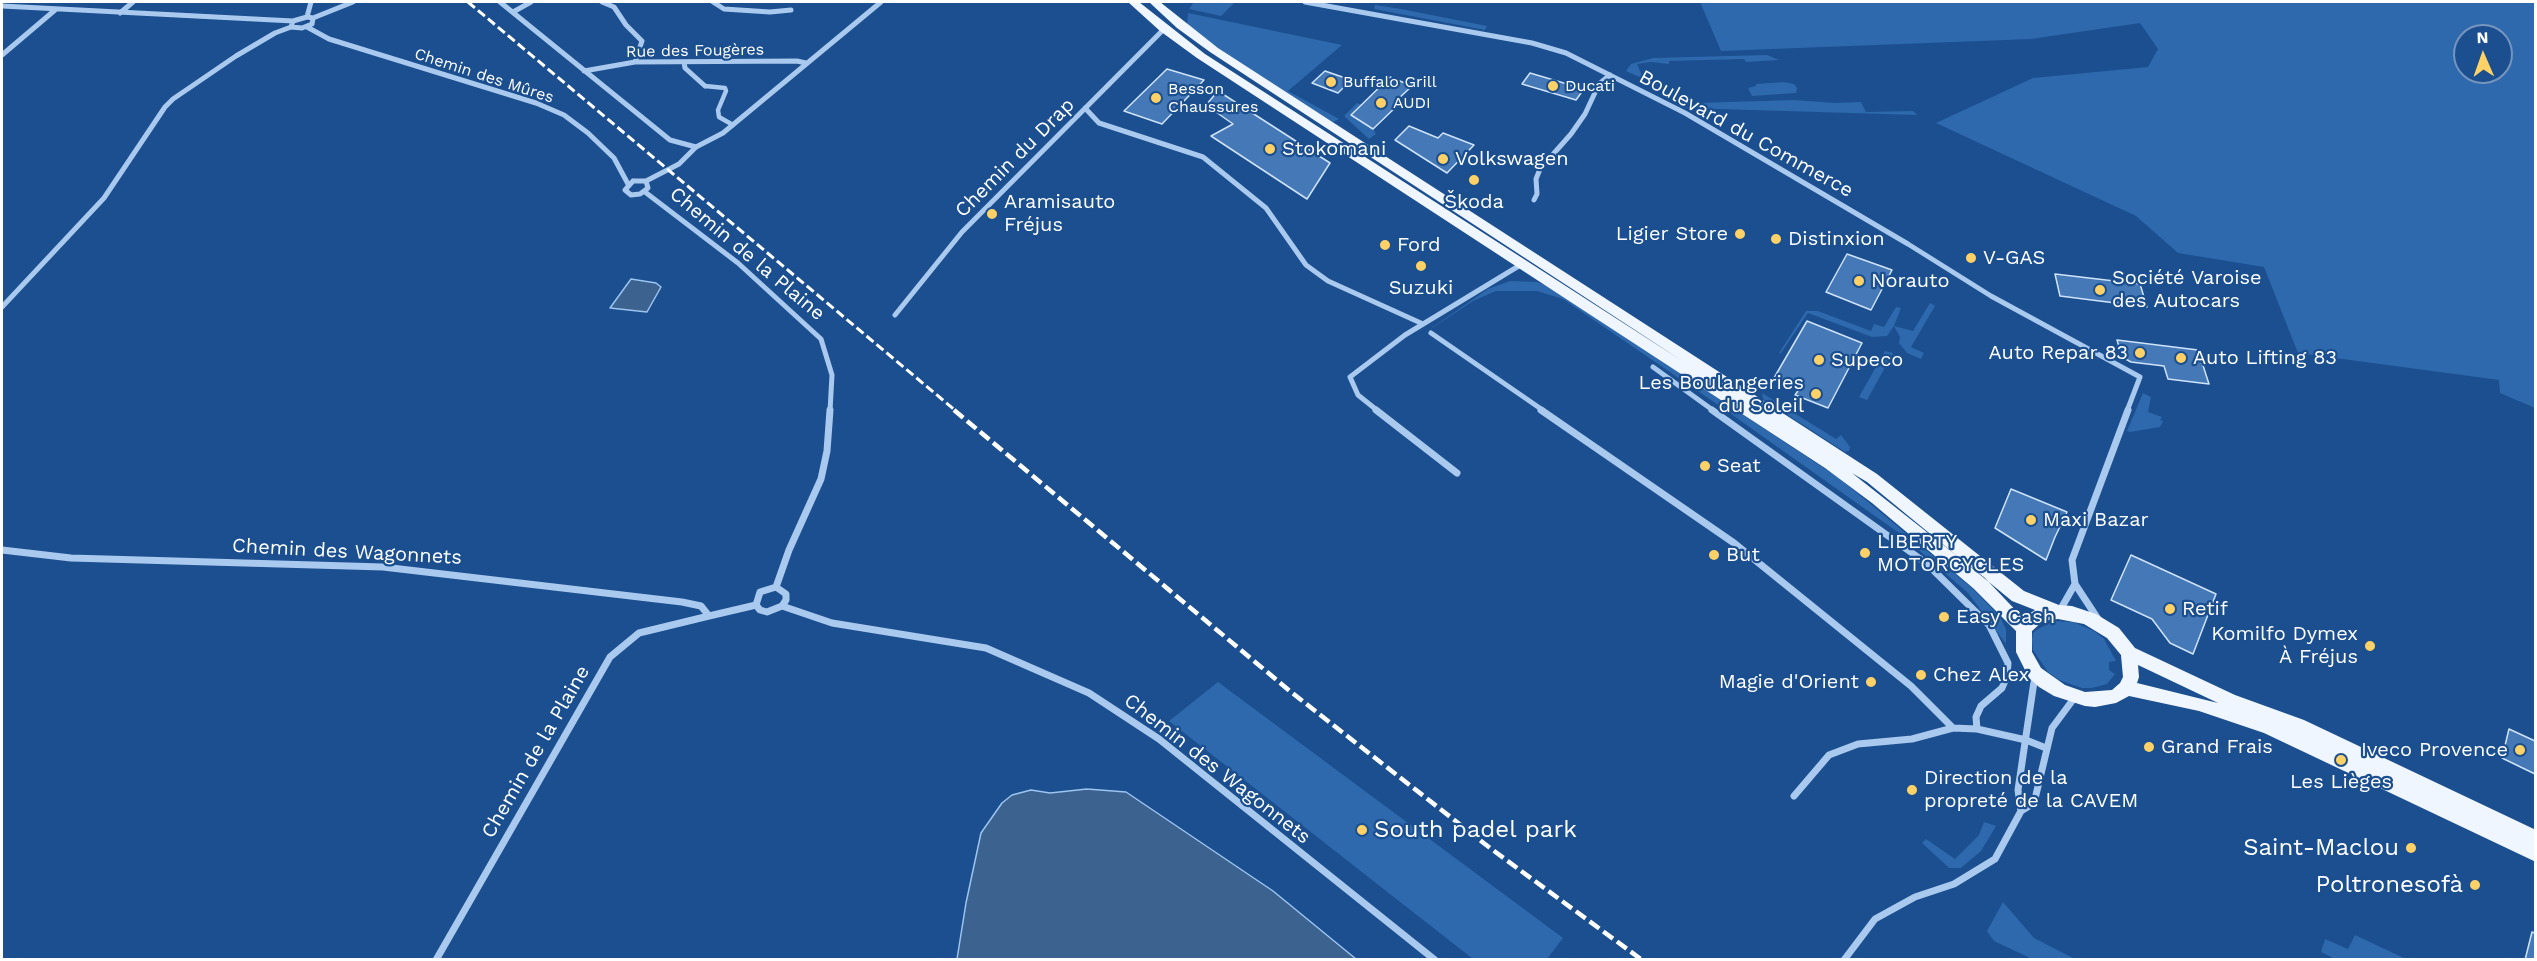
<!DOCTYPE html>
<html>
<head>
<meta charset="utf-8">
<style>
	body { margin:0 }
	#map { position:relative; width:2537px; height:961px; overflow:hidden; background:#1b4f8f; font-family:"Work Sans",sans-serif }
	canvas { display:block }
	.frame { position:absolute; inset:0; border:3px solid #fff; pointer-events:none }
	.north { position:absolute; left:2453px; top:24px; width:60px; height:60px; box-sizing:border-box; background:#1b4f8f; border:2px solid #7695bc; border-radius:50%; rotate:358deg; font-size:16px; font-weight:700; line-height:24px; text-align:center; color:#fff }
	.north::after { content:''; display:block; margin:auto; width:21px; height:27px; background:#ffd166; clip-path:polygon(50% 0,100% 100%,50% 72%,0 100%) }
</style>
</head>
<body>
<div id="map">
<canvas width="2537" height="961"></canvas>
<div class="frame"></div>
<div class="north">N</div>
</div>
<script>
const context = document.querySelector('canvas').getContext('2d');
context.lineJoin = 'round';
function fill(path, color) {
  context.fillStyle = color;
  context.fill(path, 'evenodd');
}
function shape(rows) {
  const path = new Path2D();
  for (const r of rows) {
    path.moveTo(r[0], r[1]);
    for (let i = 2; i < r.length; i += 2) path.lineTo(r[i], r[i + 1]);
  }
  return path;
}
function strokePath(path, color, width, dash) {
  context.strokeStyle = color;
  context.lineWidth = width;
  context.lineCap = dash ? 'butt' : 'round';
  context.setLineDash(dash || []);
  context.stroke(path);
}
function drawText(font, color, halo, rows, align = 'center') {
  context.font = font + ' "Work Sans",sans-serif';
  context.lineWidth = 4.5;
  context.setLineDash([]);
  context.textBaseline = 'middle';
  context.strokeStyle = halo;
  context.fillStyle = color;
  for (const [text, x, y, turn = 0] of rows) {
    context.save();
    context.translate(x, y);
    context.rotate((+turn || 0) * Math.PI / 180);
    context.textAlign = isNaN(turn) ? turn : align;
    if (halo) context.strokeText(text, 0, 0);
    context.fillText(text, 0, 0);
    context.restore();
  }
}
const green = shape([
	[1194,2,1235,2,1221,16,1189,9],
	[1700,2,2535,2,2535,408,2500,393,2499,380,2298,353,2264,267,2178,253,2136,216,1936,123,2033,78,2148,67,2158,49,2140,23,2031,39,1721,51],
	[2465,36,2501,36,2501,72,2465,72],
	[1375,5,1401,9,1487,26,1485,30,1374,9],
	[1188,13,1342,45,1288,91,1339,119,1333,122,1244,66,1187,26],
	[1767,55,1779,60,1746,62,1744,59,1669,61,1669,64,1651,62,1637,64,1643,78,1650,78,1660,86,1626,71,1631,64,1653,58],
	[1784,82,1794,84,1797,88,1796,93,1752,96,1748,88,1756,86,1756,84],
	[1794,100,1835,103,1861,102,1866,112,1913,111,1917,115,1685,108,1696,103],
	[1357,103,1362,105,1352,115,1373,129,1376,134,1369,139,1344,116],
	[1510,281,1537,282,1552,288,1839,478,1972,588,2000,617,2006,629,2006,644,1968,593,1899,533,1724,409,1563,299,1537,291,1496,291,1473,301,1417,338,1488,289],
	[1930,303,1935,306,1911,347,1924,353,1921,359,1907,353,1899,343,1900,337,1894,326,1887,336,1872,337,1808,313,1781,353,1779,353,1806,311,1818,311,1871,331,1874,324,1884,327,1896,307,1901,308,1894,326,1913,331],
	[1885,351,1893,353,1867,400,1859,397],
	[1762,393,1836,439,1841,435,1850,447,1849,451,1845,452,1763,399],
	[2143,393,2151,397,2148,412,2162,417,2160,420,2163,421,2160,427,2130,432,2127,431],
	[2054,621,2073,622,2094,631,2104,639,2116,661,2109,662,2109,670,2115,674,2107,684,2092,688,2082,688,2059,680,2048,672,2033,650,2032,640,2033,633,2038,629],
	[1218,682,1563,938,1547,959,1473,959,1169,721],
	[1984,822,1996,826,1981,851,1961,868,1949,868,1922,843,1926,839,1955,859,1979,835],
	[2003,902,2034,938,2075,959,2032,959,1994,941,1987,931],
	[2355,935,2406,959,2335,959,2321,952,2325,939,2348,949]
]);
const water = shape([
	[631,279,656,283,661,287,647,312,610,308,631,279],
	[1087,789,1126,792,1273,891,1356,959,957,959,966,903,981,833,1002,803,1012,795,1031,790,1050,793,1087,789]
]);
const building = shape([
	[1167,69,1204,80,1162,124,1124,111,1167,69],
	[1325,71,1351,80,1338,93,1312,83,1325,71],
	[1530,73,1584,89,1576,100,1522,84,1530,73],
	[1390,77,1412,86,1397,100,1401,102,1373,129,1351,115,1390,77],
	[1218,91,1330,163,1307,199,1211,136,1233,124,1206,105,1218,91],
	[1409,126,1438,138,1443,133,1474,145,1447,173,1395,140,1409,126],
	[1847,254,1892,270,1871,310,1826,292,1847,254],
	[2055,274,2140,284,2147,307,2060,296,2055,274],
	[1807,321,1862,343,1828,408,1795,395,1800,388,1774,378,1807,321],
	[2117,340,2198,350,2209,384,2168,379,2164,366,2131,362,2122,357,2117,340],
	[2011,489,2067,512,2055,537,2046,560,1995,528,2011,489],
	[2131,555,2216,594,2193,654,2170,643,2152,619,2111,600,2131,555],
	[2509,729,2535,741,2535,774,2502,758,2509,729],
	[2532,932,2535,933,2535,960,2525,960,2532,932]
]);
const pedestrian = shape([
	[705,86,725,88,726,91,718,110,719,117,733,125]
]);
const minorFar1 = shape([
	[500,2,670,140,696,147],
	[602,2,614,7,626,25,642,41,635,62],
	[713,2,724,9,770,12,791,10],
	[1305,2,1532,43,1566,53,1685,113,1908,244,1991,296,2140,377,2127,411],
	[2,6,293,21],
	[513,12,531,2],
	[120,13,133,2],
	[307,17,313,18,312,24,302,28,291,27,293,21,307,17],
	[307,17,311,2],
	[313,18,353,2],
	[307,27,329,39,536,103,564,115,588,133,614,158,628,184],
	[2,55,55,10],
	[684,62,685,68,705,86],
	[584,71,635,62,797,61,806,63],
	[1085,108,1099,123,1203,157,1266,208,1306,265,1328,281,1423,324],
	[633,181,646,181,648,188,640,194,631,195,625,190,633,181],
	[646,181,679,164,696,147,723,133,881,2],
	[645,192,738,263,821,339,832,375,830,411],
	[1534,200,1537,194,1536,179,1540,169,1571,134,1585,114,1599,84,1610,75],
	[2,307,104,198,165,107,173,99,236,56,275,33,291,27],
	[895,315,962,232,1164,29],
	[1431,333,1544,411],
	[1653,367,1714,411],
	[1378,411,1358,395,1350,377,1405,335,1522,264]
]);
const minor = shape([
	[1376,410,1457,473],
	[1541,410,1734,543,1911,686,1953,728,1977,729,2026,740,2046,748],
	[1712,410,1926,563,1989,625,2008,663,2007,676,2002,688,1981,706,1976,717,1977,729],
	[2,550,71,558,383,567,682,602,701,606,709,616,756,605],
	[776,587,789,550,821,479,827,451,830,410],
	[776,587,786,594,786,600,782,606,767,612,760,610,756,605,760,592,776,587],
	[782,606,832,623,986,648,1089,693,1159,739,1435,960],
	[2059,612,2075,584],
	[2098,619,2075,584,2072,560,2128,410],
	[1794,796,1829,755,1858,744,1912,739,1953,728],
	[2021,811,2018,790,2035,675],
	[436,960,610,657,639,633,709,616],
	[1844,960,1875,919,1915,897,1954,884,1995,859,2021,811,2034,803,2052,728,2075,697]
]);
const primary = shape([
	[1128,2,1139,2,1205,54,1684,362,1210,52,1177,28,1149,2,1160,2,1218,48,1877,474,2024,591,2059,605,2072,606,2096,614,2119,628,2135,648,2235,695,2304,720,2536,830,2536,862,2264,733,2199,711,2129,696,2116,703,2095,707,2085,706,2054,696,2039,687,2029,678,2016,652,2016,631,1973,588,1872,503,1825,468,1197,58,1160,31,1128,2],
	[1852,473,1867,482,2012,601,2035,610,2023,618,1985,578,1852,473],
	[2058,619,2084,624,2107,638,2121,655,2123,677,2120,683,2112,690,2085,692,2065,685,2041,668,2032,652,2032,631,2043,621,2058,619],
	[2138,665,2218,703,2137,683,2139,677,2138,665]
]);
const railFar1 = shape([
	[468,2,956,411]
]);
const rail = shape([
	[954,410,1291,692,1490,848,1642,960]
]);
const markers = [
	[1331,82,6,"#ffd166"],
	[1553,86,6,"#ffd166"],
	[1156,98,6,"#ffd166"],
	[1381,103,6,"#ffd166"],
	[1270,149,6,"#ffd166"],
	[1443,159,6,"#ffd166"],
	[1474,180,6,"#ffd166"],
	[992,214,6,"#ffd166"],
	[1740,234,6,"#ffd166"],
	[1776,239,6,"#ffd166"],
	[1385,245,6,"#ffd166"],
	[1971,258,6,"#ffd166"],
	[1421,266,6,"#ffd166"],
	[1859,281,6,"#ffd166"],
	[2100,290,6,"#ffd166"],
	[2140,353,6,"#ffd166"],
	[2181,358,6,"#ffd166"],
	[1819,360,6,"#ffd166"],
	[1816,394,6,"#ffd166"],
	[1705,466,6,"#ffd166"],
	[2031,520,6,"#ffd166"],
	[1865,553,6,"#ffd166"],
	[1714,555,6,"#ffd166"],
	[2170,609,6,"#ffd166"],
	[1944,617,6,"#ffd166"],
	[2370,646,6,"#ffd166"],
	[1921,675,6,"#ffd166"],
	[1871,682,6,"#ffd166"],
	[2149,747,6,"#ffd166"],
	[2520,750,6,"#ffd166"],
	[2341,760,6,"#ffd166"],
	[1912,790,6,"#ffd166"],
	[1362,830,6,"#ffd166"],
	[2411,848,6,"#ffd166"],
	[2475,885,6,"#ffd166"]
];
const farStreetnames = [
	["Rue des Fougères",695,51,-1],
	["Chemin des Mûres",484,76,18]
];
const farPoinames = [
	["Buffalo Grill",1343,82],
	["Ducati",1565,86],
	["Besson",1168,89],
	["Chaussures",1168,107],
	["AUDI",1393,103]
];
const streetNames = [
	["Boulevard du Commerce",1746,134,29],
	["Chemin du Drap",1015,158,-45],
	["Chemin de la Plaine",747,254,40],
	["Chemin des Wagonnets",347,552,3],
	["Chemin de la Plaine",536,752,-60],
	["Chemin des Wagonnets",1217,769,38]
];
const poiNames = [
	["Stokomani",1282,149],
	["Volkswagen",1455,159],
	["Aramisauto",1004,202],
	["Fréjus",1004,225],
	["Škoda",1474,202,"center"],
	["Ligier Store",1728,234,"right"],
	["Distinxion",1788,239],
	["Ford",1397,245],
	["V-GAS",1983,258],
	["Société Varoise",2112,278],
	["des Autocars",2112,301],
	["Norauto",1871,281],
	["Suzuki",1421,288,"center"],
	["Auto Repar 83",2128,353,"right"],
	["Auto Lifting 83",2193,358],
	["Supeco",1831,360],
	["Les Boulangeries",1804,383,"right"],
	["du Soleil",1804,406,"right"],
	["Seat",1717,466],
	["Maxi Bazar",2043,520],
	["LIBERTY",1877,542],
	["MOTORCYCLES",1877,565],
	["But",1726,555],
	["Retif",2182,609],
	["Easy Cash",1956,617],
	["Komilfo Dymex",2358,634,"right"],
	["À Fréjus",2358,657,"right"],
	["Chez Alex",1933,675],
	["Magie d'Orient",1859,682,"right"],
	["Grand Frais",2161,747],
	["Iveco Provence",2508,750,"right"],
	["Direction de la",1924,778],
	["propreté de la CAVEM",1924,801],
	["Les Lièges",2341,782,"center"]
];
const nearPoinames = [
	["South padel park",1374,830,"left"],
	["Saint-Maclou",2399,848],
	["Poltronesofà",2463,885]
];
fill(green, '#2e69ad');
fill(water, '#3c6290');
strokePath(water, '#9cc4f0', 1.5);
fill(building, '#4478b7');
strokePath(building, '#cfe3fa', 1.5);
strokePath(pedestrian, '#a9c9ee', 4.5);
strokePath(minorFar1, '#a9c9ee', 5);
strokePath(minor, '#a9c9ee', 7);
fill(primary, '#f0f6ff');
strokePath(railFar1, '#fff', 3, [9, 4]);
strokePath(rail, '#fff', 4.5, [12, 5]);
for (const [x, y, r, color] of markers) {
  const dot = new Path2D();
  dot.arc(x, y, r, 0, 2 * Math.PI);
  context.fillStyle = color;
  context.fill(dot);
  strokePath(dot, '#1b4f8f', 2);
}
drawText('16px', '#fff', '#1b4f8f', farStreetnames);
drawText('16px', '#fff', '#1b4f8f', farPoinames, 'left');
drawText('20px', '#fff', '#1b4f8f', streetNames);
drawText('20px', '#fff', '#1b4f8f', poiNames, 'left');
drawText('24px', '#fff', '#1b4f8f', nearPoinames, 'right');
</script>
</body>
</html>
